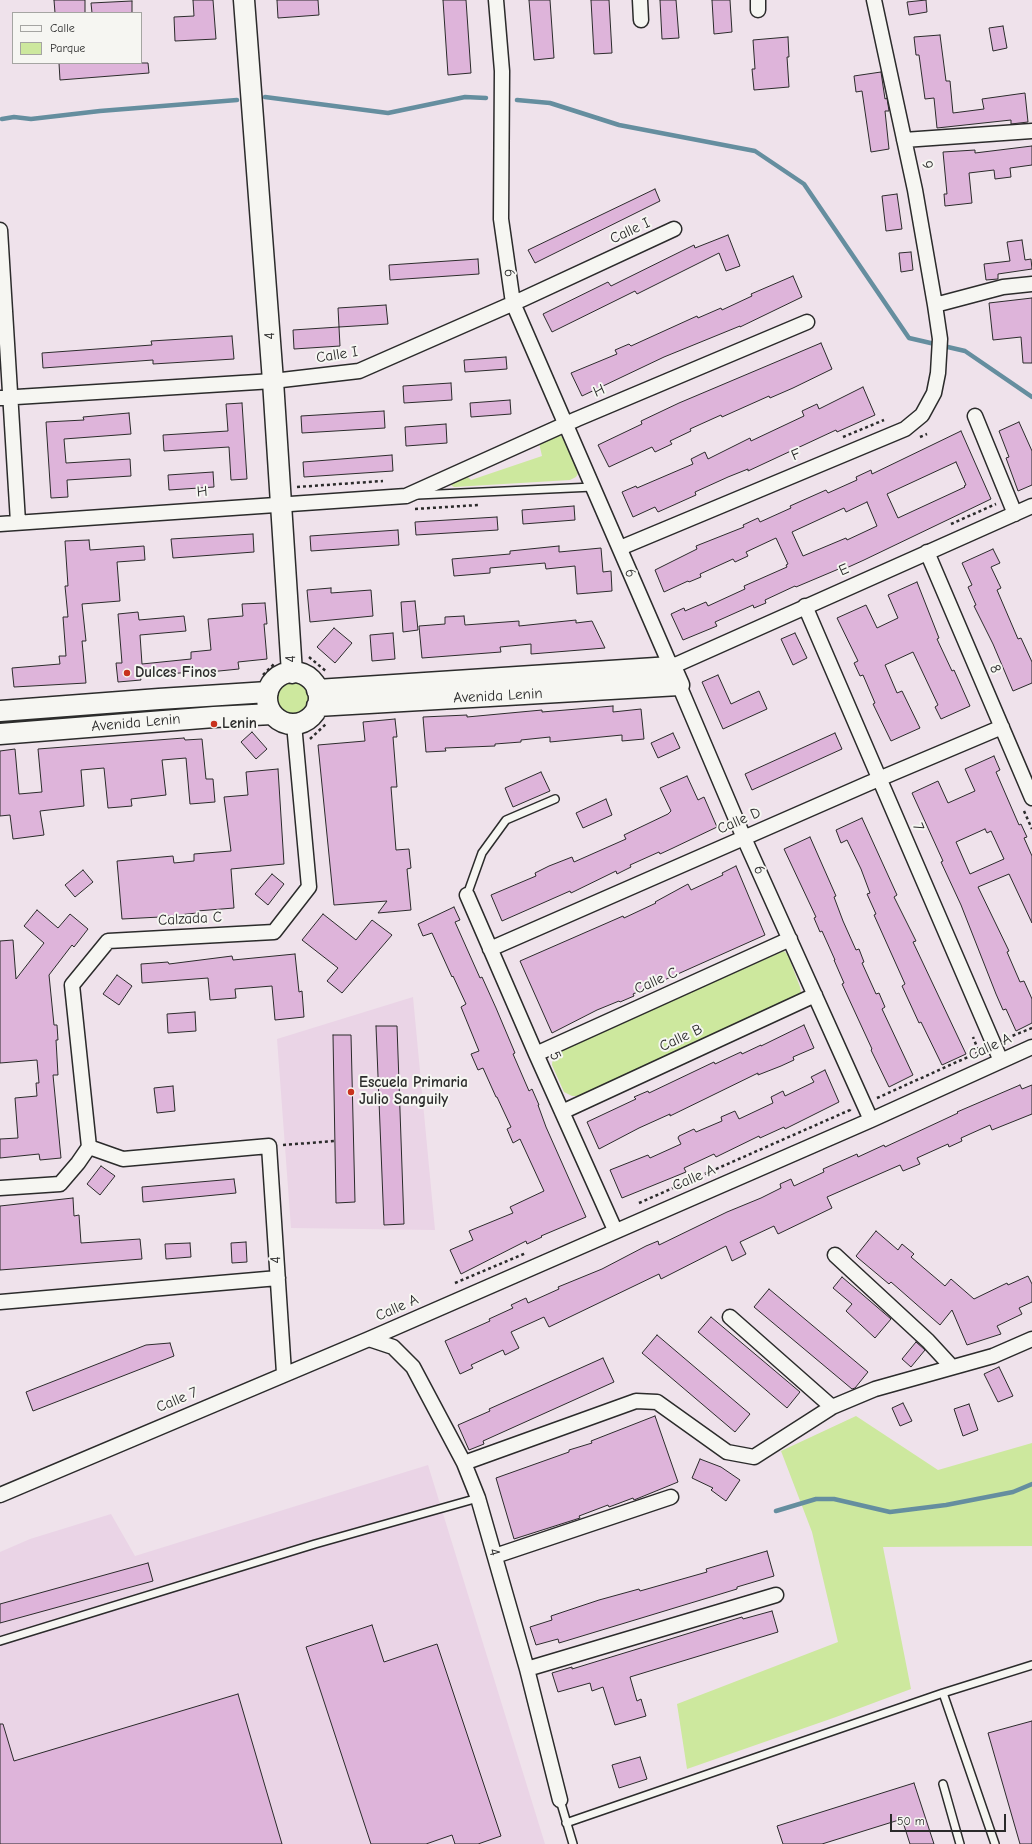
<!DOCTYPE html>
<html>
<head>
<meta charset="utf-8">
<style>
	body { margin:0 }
	#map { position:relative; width:1032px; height:1844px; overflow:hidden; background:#efe2eb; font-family:"Comic Neue",sans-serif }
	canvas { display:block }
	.legend { position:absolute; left:12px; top:12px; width:130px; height:52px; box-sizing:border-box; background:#f6f6f2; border:1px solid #a5a5a2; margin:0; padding:5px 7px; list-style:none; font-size:12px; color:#2b2b2b }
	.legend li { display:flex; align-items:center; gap:8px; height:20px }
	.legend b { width:20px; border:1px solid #a5a5a2 }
	.scale { position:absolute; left:890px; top:1814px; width:116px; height:18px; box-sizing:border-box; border:2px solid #2b2b2b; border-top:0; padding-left:5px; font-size:12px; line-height:14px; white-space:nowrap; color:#2b2b2b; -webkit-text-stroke:3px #f6f6f2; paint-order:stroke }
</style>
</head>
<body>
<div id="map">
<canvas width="1032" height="1844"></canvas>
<ul class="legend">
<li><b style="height:5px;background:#f6f6f2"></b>Calle</li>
<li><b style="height:11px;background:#cde89e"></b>Parque</li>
</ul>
<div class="scale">50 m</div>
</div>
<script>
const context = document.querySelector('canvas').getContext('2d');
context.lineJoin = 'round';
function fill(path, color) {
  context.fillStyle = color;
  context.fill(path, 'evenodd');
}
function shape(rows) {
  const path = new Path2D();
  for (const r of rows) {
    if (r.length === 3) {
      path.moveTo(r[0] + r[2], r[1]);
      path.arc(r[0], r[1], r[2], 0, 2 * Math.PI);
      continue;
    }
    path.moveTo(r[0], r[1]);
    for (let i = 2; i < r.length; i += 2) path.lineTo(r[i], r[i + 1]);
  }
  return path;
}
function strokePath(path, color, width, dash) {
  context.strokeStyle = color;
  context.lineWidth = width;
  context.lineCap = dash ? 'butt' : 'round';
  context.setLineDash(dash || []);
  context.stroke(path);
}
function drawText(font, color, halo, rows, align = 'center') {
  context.font = font + ' "Comic Neue",sans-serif';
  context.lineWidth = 4;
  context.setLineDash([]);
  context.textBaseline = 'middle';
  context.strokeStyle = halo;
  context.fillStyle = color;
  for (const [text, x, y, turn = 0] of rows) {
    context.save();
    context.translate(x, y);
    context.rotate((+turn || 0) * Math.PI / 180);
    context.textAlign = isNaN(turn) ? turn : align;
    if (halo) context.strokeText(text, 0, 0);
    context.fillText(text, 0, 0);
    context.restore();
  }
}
const built = shape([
	[413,997,435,1230,291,1228,277,1039],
	[428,1465,545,1844,0,1844,0,1552,30,1539,111,1514,135,1556]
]);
const green = shape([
	[556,433,562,437,579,472,576,477,570,480,454,487,451,485,451,482,465,474,471,480,542,456,539,443],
	[292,699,20],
	[784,951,788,955,800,987,801,992,798,996,581,1096,572,1096,564,1092,552,1065,553,1055,557,1051],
	[856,1416,938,1470,1032,1443,1032,1546,883,1547,911,1689,836,1717,687,1769,677,1704,838,1642,812,1532,781,1451]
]);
const stream = shape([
	[265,97,388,113,465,97,486,98],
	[517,100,550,103,619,125,755,151,804,184,909,338,965,351,1032,397],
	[2,119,14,117,31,119,100,111,237,100],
	[776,1511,816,1499,834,1499,890,1512,946,1505,1013,1492,1032,1484]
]);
const building = shape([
	[54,0,85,0,85,13,55,13,54,0],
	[193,0,213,0,216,39,175,41,174,17,194,16,193,0],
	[277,0,318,0,319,15,278,18,277,0],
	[443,0,466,0,471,73,448,75,443,0],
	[529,0,550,0,554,58,534,60,529,0],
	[591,0,609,0,612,53,594,54,591,0],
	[660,0,676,0,679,38,662,39,660,0],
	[712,0,730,0,732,32,714,34,712,0],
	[926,0,927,12,909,15,907,2,926,0],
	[132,1,132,13,92,13,91,3,132,1],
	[1003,26,1007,48,993,51,989,28,1003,26],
	[940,35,946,81,950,81,953,113,984,109,982,99,1025,93,1028,122,1011,124,1011,120,937,128,934,98,925,99,919,55,916,55,914,37,940,35],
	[788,37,789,57,787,57,789,87,754,90,752,69,755,69,753,40,788,37],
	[59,63,148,63,149,73,60,80,59,63],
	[881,72,885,99,887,98,889,111,885,111,889,149,871,152,862,91,856,92,854,76,881,72],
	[1032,146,1032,165,1010,168,1011,177,995,179,994,170,969,173,972,203,945,206,944,194,947,194,943,152,975,150,975,153,1032,146],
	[655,189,660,201,535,263,528,250,655,189],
	[897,194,902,229,886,231,882,196,897,194],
	[728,235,740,266,726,271,719,253,637,294,635,291,552,332,543,314,608,282,611,286,694,245,695,248,728,235],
	[1022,240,1025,260,1031,259,1032,269,998,274,998,279,986,280,984,264,1010,261,1007,242,1022,240],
	[911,252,913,270,901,272,899,253,911,252],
	[478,259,479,274,390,280,389,265,478,259],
	[793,276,802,297,740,327,740,326,664,357,582,396,571,373,617,354,615,350,629,344,631,346,697,316,698,318,721,308,722,310,752,296,751,294,793,276],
	[1032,298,1032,363,1023,363,1021,337,993,340,989,303,1032,298],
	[386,305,388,324,339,327,338,308,386,305],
	[339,327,340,346,294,349,293,330,339,327],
	[232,336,234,359,153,364,153,360,43,368,42,353,152,345,151,341,232,336],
	[821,343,832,369,793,388,770,398,769,396,722,417,721,415,690,429,691,431,670,441,672,444,655,452,652,447,609,467,598,445,642,424,641,421,679,403,821,343],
	[506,357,507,369,465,372,464,360,506,357],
	[451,383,452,400,404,403,403,386,451,383],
	[863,387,875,415,837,432,836,430,748,471,748,469,728,477,695,492,696,495,658,512,655,507,633,517,622,492,636,486,637,488,693,464,691,459,705,452,708,459,750,438,751,441,804,416,802,411,817,404,819,409,863,387],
	[510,400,511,414,471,417,470,403,510,400],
	[242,403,247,479,231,480,229,447,164,451,163,435,228,431,226,404,242,403],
	[384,411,385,428,302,433,301,416,384,411],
	[129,413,131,434,64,439,66,463,130,459,131,476,67,480,68,497,51,498,46,422,84,420,83,417,129,413],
	[1019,422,1032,451,1032,485,1018,491,1006,458,1009,457,999,431,1019,422],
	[446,424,447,443,406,446,405,427,446,424],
	[961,431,991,499,864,560,842,570,841,568,796,587,795,586,765,600,766,603,754,608,753,605,715,622,717,626,683,640,671,614,684,608,685,611,706,602,708,606,745,589,744,586,787,567,786,565,788,564,776,538,746,552,748,556,735,562,733,559,700,574,701,577,689,582,688,581,664,592,655,570,697,549,696,546,744,527,743,525,758,518,760,522,791,508,790,506,826,490,828,493,857,480,856,477,871,470,872,474,961,431],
	[956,462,966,485,964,486,965,487,898,518,887,494,956,462],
	[867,502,877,526,847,540,846,538,803,556,792,532,844,508,846,512,867,502],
	[392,455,393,471,304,477,303,462,392,455],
	[213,472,214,487,169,490,168,475,213,472],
	[574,506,575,520,523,524,522,510,574,506],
	[497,517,498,530,416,535,415,522,497,517],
	[398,530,399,545,311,551,310,536,398,530],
	[253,534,254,552,173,558,171,539,253,534],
	[89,540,90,550,144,546,145,560,117,562,120,601,82,604,86,641,82,641,86,683,14,687,12,668,60,664,59,656,66,656,63,617,68,617,65,586,68,586,65,541,89,540],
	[559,546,559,552,601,548,603,572,611,571,612,591,577,594,575,566,546,569,545,563,490,568,490,573,454,576,452,559,510,554,510,551,559,546],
	[993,549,1000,563,991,567,1001,588,997,590,1018,639,1021,638,1032,662,1032,683,1013,691,993,644,974,606,976,605,968,587,972,585,962,563,993,549],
	[917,582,939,638,937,639,952,671,954,670,970,706,941,719,935,707,938,705,913,652,885,665,897,693,902,691,920,728,891,741,873,704,875,703,863,675,860,676,854,663,858,661,837,618,866,605,877,628,898,618,888,595,917,582],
	[331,588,331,593,371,590,373,616,310,622,307,590,331,588],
	[415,601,418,630,403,632,401,602,415,601],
	[265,603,267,624,264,624,267,659,238,662,239,669,209,672,210,675,193,676,193,672,140,676,141,680,118,682,116,663,122,663,118,614,138,612,139,620,184,616,186,631,140,635,142,664,191,659,191,652,211,650,208,619,243,616,242,604,265,603],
	[464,616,465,625,519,621,519,626,576,620,576,623,592,621,605,648,531,654,531,644,500,647,501,652,422,658,419,626,445,624,445,617,464,616],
	[334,628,352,643,335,663,317,647,334,628],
	[393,633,395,659,372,661,370,635,393,633],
	[795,633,807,658,793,665,781,639,795,633],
	[718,675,731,704,759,691,767,709,723,729,702,682,718,675],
	[613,706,613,712,641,709,644,739,622,741,622,735,550,742,550,737,521,740,521,742,495,744,495,746,445,748,446,751,426,752,423,717,467,715,467,717,542,710,542,712,613,706],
	[395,719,397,737,393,737,397,787,391,787,396,850,409,849,411,868,407,869,411,910,378,913,387,901,334,905,318,745,365,741,363,722,395,719],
	[252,732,267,749,256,759,241,742,252,732],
	[673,733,680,748,658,758,651,743,673,733],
	[835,733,842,749,752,790,745,774,835,733],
	[184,738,185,740,202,739,206,779,213,779,215,802,190,804,186,758,162,760,166,795,131,799,132,806,108,808,104,768,81,770,84,806,40,811,44,835,13,839,10,815,0,816,0,751,15,749,19,794,42,792,38,749,184,738],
	[994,756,1000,770,996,772,1019,825,1021,824,1027,837,1024,838,1032,856,1032,923,1009,874,978,887,1009,951,1007,952,1020,982,1024,981,1032,999,1032,1023,1016,1031,1006,1009,1003,1010,996,994,961,905,941,862,943,861,912,793,938,781,948,803,975,791,965,769,994,756],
	[985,829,987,833,991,831,1004,859,970,874,956,842,985,829],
	[278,769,284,864,231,869,234,908,197,911,197,913,160,917,122,919,117,861,173,856,174,863,194,861,194,854,231,851,224,797,248,795,246,772,278,769],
	[541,772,550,791,513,807,505,788,541,772],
	[687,776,698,800,704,797,717,827,673,848,660,854,659,852,630,865,631,867,617,874,616,871,571,893,570,891,502,921,491,895,536,876,535,873,549,866,572,857,574,862,626,839,624,835,668,814,671,811,660,788,687,776],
	[606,799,612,815,583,828,576,813,606,799],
	[862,818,897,895,894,897,916,941,913,942,966,1054,942,1065,921,1022,919,1023,902,986,905,984,874,915,876,914,867,894,870,893,861,869,847,840,841,843,836,830,862,818],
	[810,837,836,896,834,897,843,921,856,950,859,949,864,962,862,963,876,994,879,993,885,1007,882,1009,913,1075,889,1087,871,1050,872,1049,842,984,844,983,834,960,835,960,822,931,820,932,814,918,816,917,784,849,810,837],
	[736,866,765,935,633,994,634,996,620,1002,619,1001,597,1010,552,1033,520,961,623,916,624,918,656,903,655,902,688,884,691,890,723,875,722,873,736,866],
	[83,870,93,882,75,897,65,885,83,870],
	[272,874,284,884,268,905,255,894,272,874],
	[454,907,460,920,455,922,480,978,482,977,496,1008,515,1053,513,1054,529,1091,532,1089,539,1105,538,1105,546,1127,586,1217,541,1236,542,1237,527,1244,526,1241,461,1274,450,1250,473,1240,469,1231,513,1213,510,1207,544,1191,520,1139,513,1143,507,1129,511,1127,497,1097,496,1097,483,1068,478,1070,471,1054,479,1051,461,1007,466,1004,453,976,452,977,432,933,423,936,418,924,454,907],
	[37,910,58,928,70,914,88,929,74,947,72,945,49,975,54,1025,57,1025,58,1040,56,1040,58,1075,53,1075,61,1158,40,1160,39,1154,0,1158,0,1139,18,1138,15,1098,37,1096,36,1083,39,1083,37,1060,0,1063,0,941,13,940,16,979,44,943,24,926,37,910],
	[323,914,356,940,372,920,392,935,342,993,327,981,338,968,302,940,323,914],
	[295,954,299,992,302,991,304,1017,275,1020,272,986,235,989,236,998,210,1000,208,978,142,983,141,964,168,962,169,964,232,956,233,960,295,954],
	[117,975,132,986,119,1005,103,994,117,975],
	[195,1012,196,1031,168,1033,167,1014,195,1012],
	[804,1025,814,1048,793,1057,794,1060,781,1066,758,1075,758,1073,670,1116,670,1114,639,1128,599,1149,587,1122,636,1099,634,1097,648,1091,649,1093,714,1062,715,1064,741,1052,742,1054,761,1045,761,1046,804,1025],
	[376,1026,397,1026,404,1224,384,1225,376,1026],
	[333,1035,351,1035,355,1202,336,1203,333,1035],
	[825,1070,839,1102,785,1129,784,1127,760,1138,759,1136,716,1157,714,1154,684,1168,686,1172,622,1198,610,1170,648,1155,650,1158,681,1144,678,1138,679,1136,694,1129,696,1132,722,1121,721,1117,735,1111,739,1119,773,1103,771,1097,783,1091,785,1096,814,1082,811,1077,825,1070],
	[1020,1085,1022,1089,1032,1085,1032,1114,992,1130,990,1125,961,1138,962,1141,949,1147,948,1144,917,1158,920,1164,903,1171,900,1165,827,1197,832,1208,778,1234,774,1226,740,1242,746,1254,732,1261,726,1246,661,1279,659,1274,549,1327,544,1317,511,1332,519,1348,505,1355,503,1350,471,1365,473,1368,460,1374,445,1341,490,1321,489,1319,513,1308,511,1305,526,1298,528,1303,559,1289,558,1287,602,1269,646,1246,658,1241,659,1245,727,1212,761,1198,781,1188,780,1184,791,1179,794,1186,824,1172,823,1169,857,1154,858,1157,884,1145,885,1147,958,1113,957,1112,1020,1085],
	[173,1086,175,1111,157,1113,154,1088,173,1086],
	[101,1166,115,1176,100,1195,87,1184,101,1166],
	[234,1179,236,1193,143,1202,142,1187,234,1179],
	[73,1198,74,1216,79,1215,81,1243,140,1239,142,1259,0,1270,0,1206,73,1198],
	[876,1231,898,1250,902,1244,914,1254,911,1257,945,1286,951,1279,974,1299,1007,1283,1008,1285,1028,1276,1032,1284,1032,1302,1019,1308,1022,1314,997,1326,1001,1334,967,1345,952,1310,940,1325,891,1282,889,1284,858,1258,856,1256,876,1231],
	[246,1242,247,1262,232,1263,231,1243,246,1242],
	[190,1243,191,1257,166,1259,165,1244,190,1243],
	[842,1277,891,1319,875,1338,846,1311,852,1304,833,1288,842,1277],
	[769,1289,868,1372,855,1388,852,1389,754,1307,769,1289],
	[711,1317,800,1392,787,1408,698,1332,711,1317],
	[657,1335,750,1414,735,1432,642,1353,657,1335],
	[916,1342,925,1350,911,1367,902,1359,916,1342],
	[170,1343,174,1356,33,1411,26,1392,146,1345,170,1343],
	[603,1358,614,1382,483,1441,484,1444,469,1450,458,1425,490,1411,489,1409,603,1358],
	[999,1367,1013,1396,998,1402,984,1374,999,1367],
	[903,1403,912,1421,900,1426,892,1408,903,1403],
	[969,1404,978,1430,963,1436,954,1409,969,1404],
	[655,1416,678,1482,634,1500,633,1498,609,1507,608,1505,579,1516,580,1518,514,1539,496,1478,569,1452,569,1450,592,1443,591,1441,655,1416],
	[700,1459,721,1467,740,1480,726,1501,711,1490,713,1488,692,1478,700,1459],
	[767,1551,774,1576,737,1587,737,1589,559,1643,558,1639,536,1645,530,1627,552,1620,551,1616,599,1600,639,1589,640,1591,707,1572,706,1569,767,1551],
	[148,1563,153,1581,0,1623,0,1604,148,1563],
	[772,1611,778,1632,630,1677,637,1701,641,1699,646,1716,615,1725,603,1687,592,1691,590,1683,558,1692,552,1673,572,1667,572,1669,742,1617,743,1619,772,1611],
	[372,1625,384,1662,437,1644,501,1836,478,1844,455,1844,452,1835,426,1844,371,1844,306,1647,372,1625],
	[238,1694,282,1844,0,1844,0,1724,3,1724,14,1761,238,1694],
	[1032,1721,1032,1844,1020,1844,988,1733,1032,1721],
	[640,1757,647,1779,619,1788,612,1765,640,1757],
	[914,1783,934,1844,910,1844,902,1819,822,1844,783,1844,777,1826,914,1783]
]);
const path = shape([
	[843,437,884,420],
	[920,437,927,434],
	[297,487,383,481],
	[415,509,478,505],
	[951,524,996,504],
	[309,657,327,672],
	[263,675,274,664],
	[310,739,327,723],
	[1024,811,1032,829],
	[1007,1038,1032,1028],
	[877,1098,979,1052,973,1037],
	[283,1145,335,1141],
	[639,1203,850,1110,850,1108],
	[455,1283,526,1253]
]);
const lane = shape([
	[417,495,593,487],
	[467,895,482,853,506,820,555,799],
	[0,1641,315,1544,478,1498],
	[943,1693,995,1844],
	[943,1784,960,1844],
	[560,1800,573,1844],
	[566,1823,943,1693,1032,1665]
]);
const street = shape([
	[496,0,502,71,501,219,513,303,671,667,1032,506],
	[640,0,641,20],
	[758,0,758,10],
	[904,140,1032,131],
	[0,230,18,522],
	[935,305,1003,287,1032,284],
	[0,398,273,381,359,371,523,299,674,229],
	[975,416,1015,514],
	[0,524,406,496,577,419,807,322],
	[620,548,905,429,922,415,934,393,938,373,940,339,935,305,915,190,874,0],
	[927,552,1032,798],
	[805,606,1001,1061],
	[679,685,744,838,871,1120],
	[467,895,536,1054,615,1230],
	[490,949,867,784,1002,727],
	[536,1054,790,939],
	[562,1112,815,995],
	[89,1147,123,1159,269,1146,284,1373],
	[0,1188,60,1184,78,1163,89,1147,72,985,108,941,274,932,309,887,294,724],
	[835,1255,928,1341,952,1367],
	[0,1302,278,1278],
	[730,1317,832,1407],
	[369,1339,393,1347,413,1367,464,1463,478,1498,527,1669,560,1800],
	[464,1463,636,1401,657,1402,727,1452,754,1457,832,1407,875,1389,993,1356,1032,1339],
	[0,1495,369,1339,871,1120,1032,1047],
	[495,1556,671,1497],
	[527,1669,776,1595]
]);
const secondary = shape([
	[244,0,273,381,292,673],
	[293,698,26],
	[317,690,671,667,679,685,317,706],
	[0,711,159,699,268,692],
	[0,734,214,717,272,714]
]);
const markers = [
	[127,673,4,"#c8321e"],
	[214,724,4,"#c8321e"],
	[351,1092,4,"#c8321e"]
];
const streetNames = [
	["9",927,165,78],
	["Calle I",630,231,-25],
	["6",509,273,82],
	["4",270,336,-94],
	["Calle I",337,355,-9],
	["H",599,391,-23],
	["F",796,455,-23],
	["H",202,492,-4],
	["E",844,570,-24],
	["6",630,573,67],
	["4",291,659,-94],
	["8",995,669,67],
	["Avenida Lenin",498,696,-3],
	["Avenida Lenin",136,723,-5],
	["Calle D",739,821,-24],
	["7",918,827,67],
	["6",759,870,66],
	["Calzada C",190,919,-3],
	["Calle C",656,981,-24],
	["Calle B",681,1038,-25],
	["Calle A",990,1047,-24],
	["5",555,1056,66],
	["Calle A",694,1178,-23],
	["4",276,1260,-94],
	["Calle A",397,1308,-24],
	["Calle 7",177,1400,-23],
	["4",494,1552,74]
];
const poiNames = [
	["Dulces Finos",135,673],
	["Lenin",222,724],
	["Escuela Primaria",359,1083],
	["Julio Sanguily",359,1100]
];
fill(built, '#ead4e6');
fill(green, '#cde89e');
strokePath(stream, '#658e9f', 4.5);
fill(building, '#deb4da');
strokePath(building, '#2b2b2b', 1);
strokePath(lane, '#2b2b2b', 10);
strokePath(street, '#2b2b2b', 17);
strokePath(secondary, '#2b2b2b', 23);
strokePath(path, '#2b2b2b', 2.5, [3, 3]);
strokePath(lane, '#f6f6f2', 7);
strokePath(street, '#f6f6f2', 14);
strokePath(secondary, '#f6f6f2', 20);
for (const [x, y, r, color] of markers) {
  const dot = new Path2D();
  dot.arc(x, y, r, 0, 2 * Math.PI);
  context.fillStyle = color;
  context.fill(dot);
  strokePath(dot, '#f6f6f2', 1.5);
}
drawText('15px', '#2b2b2b', '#f6f6f2', streetNames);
drawText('bold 15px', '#2b2b2b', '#f6f6f2', poiNames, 'left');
</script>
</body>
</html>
